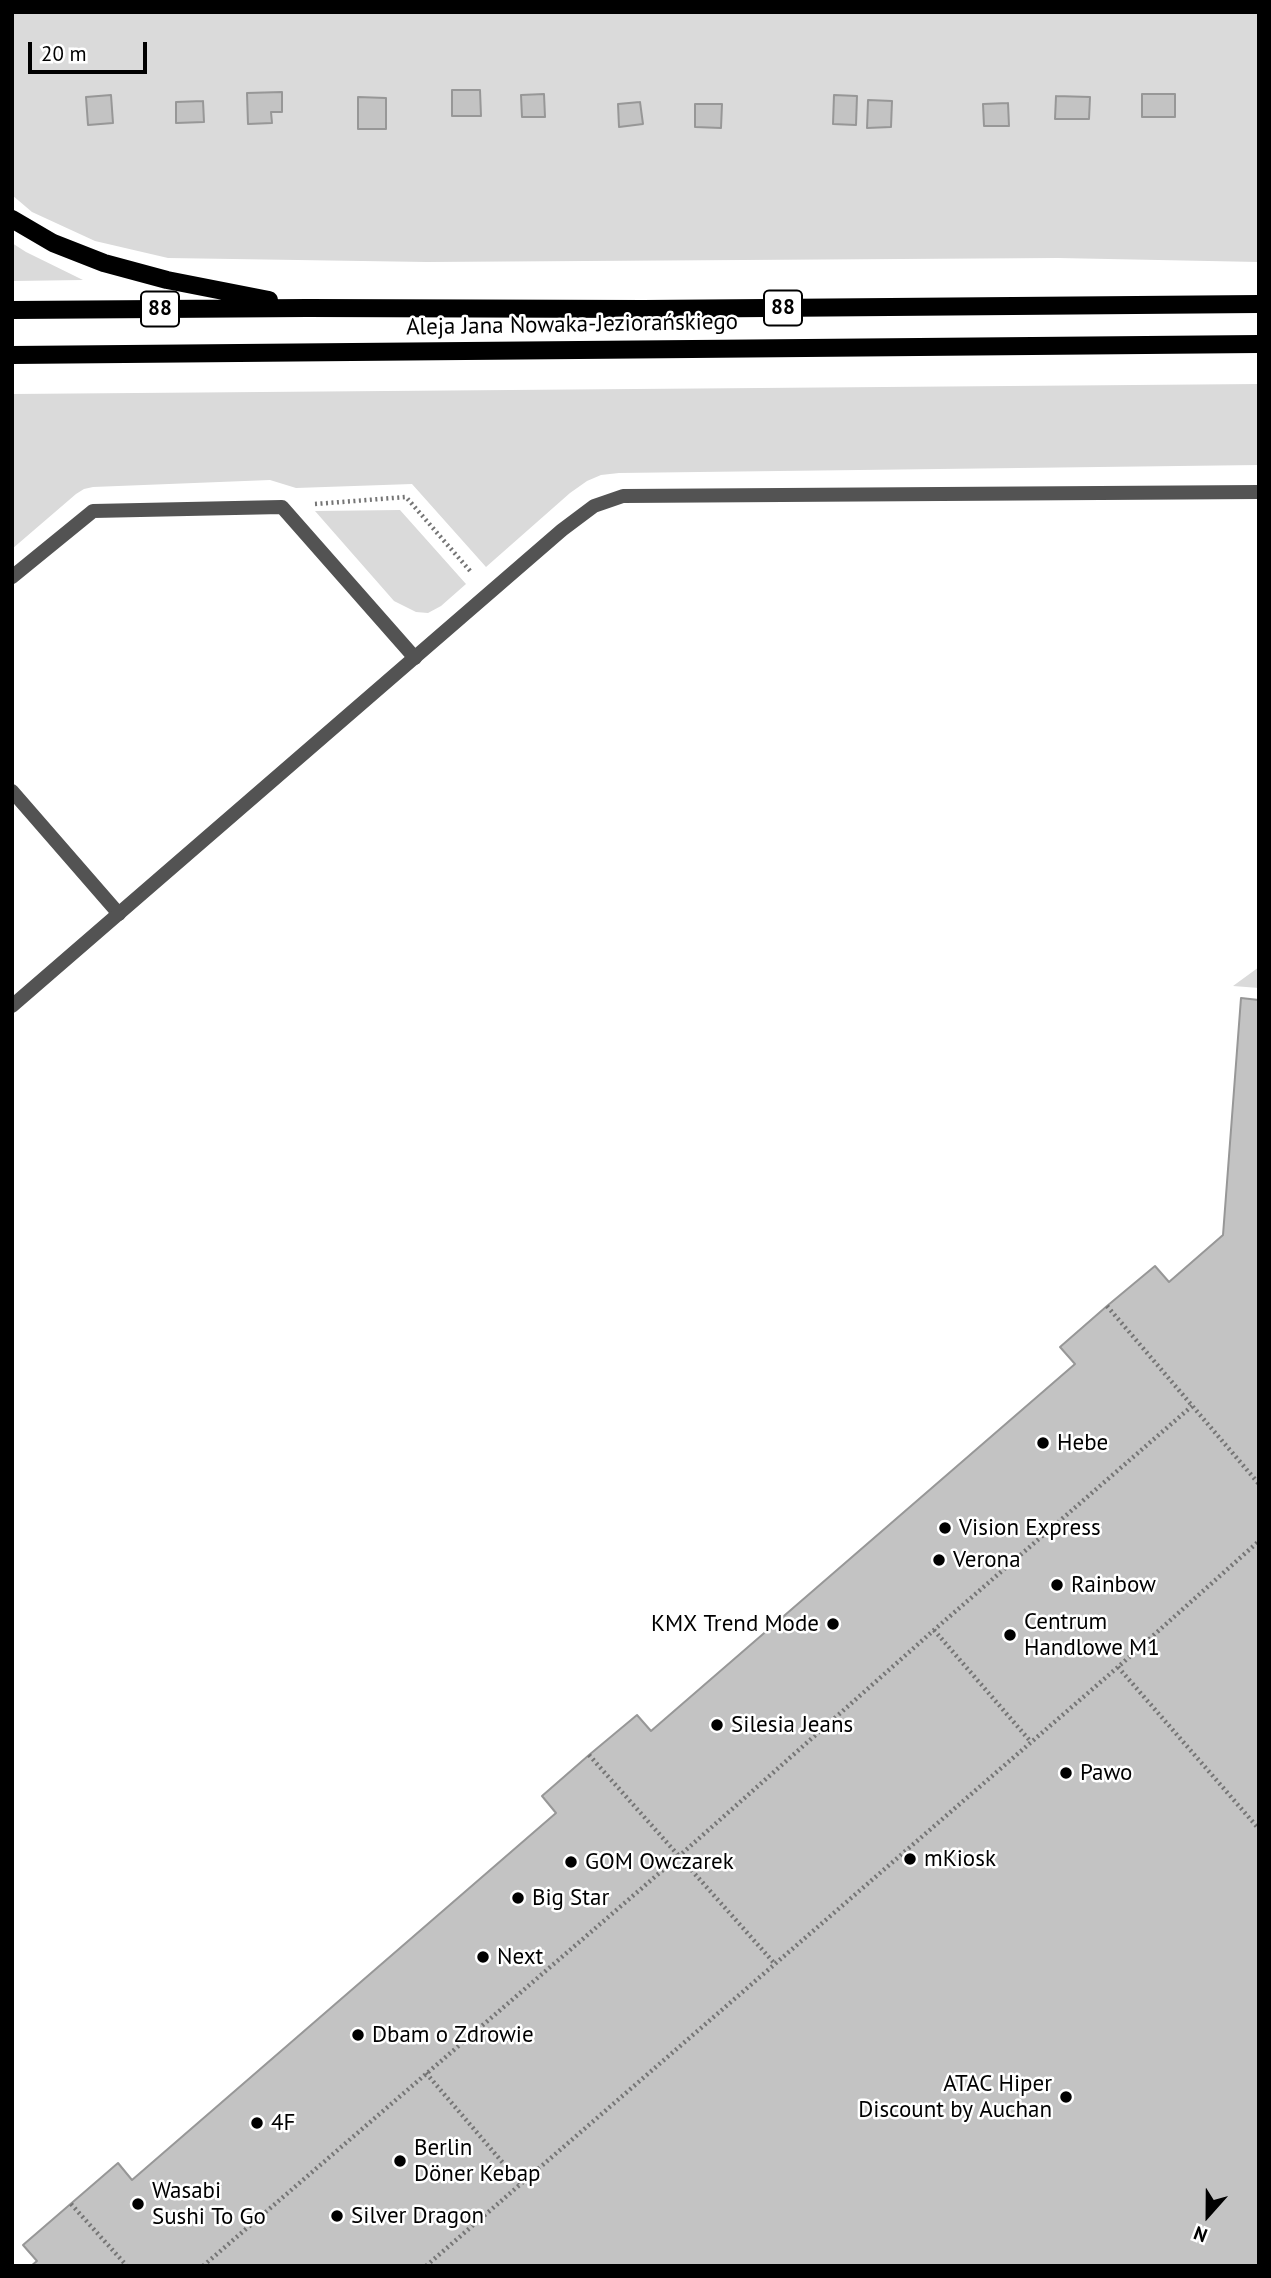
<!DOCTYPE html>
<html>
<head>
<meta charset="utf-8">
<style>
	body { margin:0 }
	#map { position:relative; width:1271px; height:2278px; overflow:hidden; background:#fff; font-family:"PT Sans",sans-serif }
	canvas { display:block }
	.frame { position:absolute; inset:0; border:14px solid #000; pointer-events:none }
	.north { position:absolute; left:1173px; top:2180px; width:70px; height:70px; -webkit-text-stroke:5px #fff; paint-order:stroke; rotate:201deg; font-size:19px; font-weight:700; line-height:28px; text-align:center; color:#000 }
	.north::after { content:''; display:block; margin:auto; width:24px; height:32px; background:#000; clip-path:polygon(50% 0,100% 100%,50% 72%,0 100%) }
	.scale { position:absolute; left:28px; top:42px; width:119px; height:32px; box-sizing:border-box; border:4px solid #000; border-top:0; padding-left:9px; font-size:21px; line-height:24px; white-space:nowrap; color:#000; -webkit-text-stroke:5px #fff; paint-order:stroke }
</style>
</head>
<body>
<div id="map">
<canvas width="1271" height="2278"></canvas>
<div class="frame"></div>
<div class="north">N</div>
<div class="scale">20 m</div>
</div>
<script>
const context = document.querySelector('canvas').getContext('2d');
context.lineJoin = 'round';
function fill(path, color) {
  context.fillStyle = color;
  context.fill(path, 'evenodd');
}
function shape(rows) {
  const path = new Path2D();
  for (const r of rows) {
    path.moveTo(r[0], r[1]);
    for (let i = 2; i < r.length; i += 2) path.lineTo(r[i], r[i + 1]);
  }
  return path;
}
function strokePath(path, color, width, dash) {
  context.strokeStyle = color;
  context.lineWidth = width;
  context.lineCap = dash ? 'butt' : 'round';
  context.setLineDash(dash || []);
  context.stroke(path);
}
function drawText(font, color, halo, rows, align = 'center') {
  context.font = font + ' "PT Sans",sans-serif';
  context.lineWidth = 5;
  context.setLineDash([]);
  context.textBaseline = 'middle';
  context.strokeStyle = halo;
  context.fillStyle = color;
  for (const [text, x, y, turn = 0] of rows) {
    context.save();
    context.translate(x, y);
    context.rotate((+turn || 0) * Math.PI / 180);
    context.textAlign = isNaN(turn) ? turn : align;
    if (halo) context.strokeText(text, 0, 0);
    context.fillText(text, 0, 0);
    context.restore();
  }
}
const green = shape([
	[12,12,1259,12,1259,262,1058,258,427,262,168,258,95,241,32,212,12,195],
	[12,243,26,252,83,280,12,281],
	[1259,384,1259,465,619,473,601,475,587,481,570,493,486,567,412,484,296,488,270,480,93,487,84,489,76,494,12,549,12,394],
	[400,510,466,584,441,606,428,613,416,612,394,601,315,511],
	[1259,967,1259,988,1233,986]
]);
const building = shape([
	[452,90,480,90,481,116,452,116,452,90],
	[282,92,282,112,271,112,272,123,248,124,247,93,282,92],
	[544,94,545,117,522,117,521,95,544,94],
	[1142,94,1175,94,1175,117,1142,117,1142,94],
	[111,95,113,123,88,125,86,97,111,95],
	[834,95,857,96,856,125,833,124,834,95],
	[1056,96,1090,97,1089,119,1055,119,1056,96],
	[358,97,386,98,386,129,358,129,358,97],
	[868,100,892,101,891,127,867,128,868,100],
	[203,101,204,122,176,123,176,102,203,101],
	[640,102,643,124,619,127,618,104,640,102],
	[1008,103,1009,126,984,126,983,104,1008,103],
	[695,104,722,104,721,128,695,127,695,104],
	[1241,998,1259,1000,1259,2266,31,2266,37,2261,23,2245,118,2163,132,2180,556,1813,542,1796,589,1755,637,1715,651,1731,1075,1364,1060,1347,1107,1306,1155,1266,1169,1282,1223,1235,1241,998]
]);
const path = shape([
	[315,504,406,497,471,572],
	[1107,1306,1259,1484],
	[934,1630,1031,1742],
	[1118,1667,1259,1829],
	[589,1755,775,1964],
	[426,2073,521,2184],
	[71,2204,127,2266],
	[203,2266,678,1857,934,1630,1192,1406],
	[426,2266,1118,1667,1259,1541]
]);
const lane = shape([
	[12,577,93,511,282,507,415,658],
	[12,791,119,914]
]);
const street = shape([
	[12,1006,562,530,594,506,623,496,1259,492]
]);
const primary = shape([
	[12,219,53,243,104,263,167,280,269,300],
	[12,310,307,308,644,309,1259,304],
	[12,355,1259,344]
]);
const markers = [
	[1043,1443,7,"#000"],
	[945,1528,7,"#000"],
	[939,1560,7,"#000"],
	[1057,1585,7,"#000"],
	[833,1624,7,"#000"],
	[1010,1635,7,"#000"],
	[717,1725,7,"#000"],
	[1066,1773,7,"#000"],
	[910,1859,7,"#000"],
	[571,1862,7,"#000"],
	[518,1898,7,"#000"],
	[483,1957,7,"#000"],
	[358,2035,7,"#000"],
	[1066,2097,7,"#000"],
	[257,2123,7,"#000"],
	[400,2161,7,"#000"],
	[138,2204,7,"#000"],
	[337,2216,7,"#000"]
];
const shields = [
	[783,308,38],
	[160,309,38]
];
const shieldNames = [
	["88",783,308],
	["88",160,309]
];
const streetNames = [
	["Aleja Jana Nowaka-Jeziorańskiego",572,325,-1]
];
const poiNames = [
	["Hebe",1057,1443],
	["Vision Express",959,1528],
	["Verona",953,1560],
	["Rainbow",1071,1585],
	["Centrum",1024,1622],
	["Handlowe M1",1024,1648],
	["KMX Trend Mode",819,1624,"right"],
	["Silesia Jeans",731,1725],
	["Pawo",1080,1773],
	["mKiosk",924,1859],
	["GOM Owczarek",585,1862],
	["Big Star",532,1898],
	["Next",497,1957],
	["Dbam o Zdrowie",372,2035],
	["ATAC Hiper",1052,2084,"right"],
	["Discount by Auchan",1052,2110,"right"],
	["4F",271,2123],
	["Berlin",414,2148],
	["Döner Kebap",414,2174],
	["Wasabi",152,2191],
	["Sushi To Go",152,2217],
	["Silver Dragon",351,2216]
];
fill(green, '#dadada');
fill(building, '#c3c3c3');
strokePath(building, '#979797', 2);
strokePath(path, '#757575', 4.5, [2, 3.5]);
strokePath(lane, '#535353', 14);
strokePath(street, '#535353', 14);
strokePath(primary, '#000', 18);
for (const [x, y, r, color] of markers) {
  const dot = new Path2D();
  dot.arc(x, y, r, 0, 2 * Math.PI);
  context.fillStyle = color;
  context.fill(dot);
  strokePath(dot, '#fff', 2.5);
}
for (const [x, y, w] of shields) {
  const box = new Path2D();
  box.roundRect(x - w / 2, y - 17.5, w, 35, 5);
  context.fillStyle = '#fff';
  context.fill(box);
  strokePath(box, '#000', 2);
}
drawText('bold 21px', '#000', null, shieldNames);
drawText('23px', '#000', '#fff', streetNames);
drawText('23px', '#000', '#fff', poiNames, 'left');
</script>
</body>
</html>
